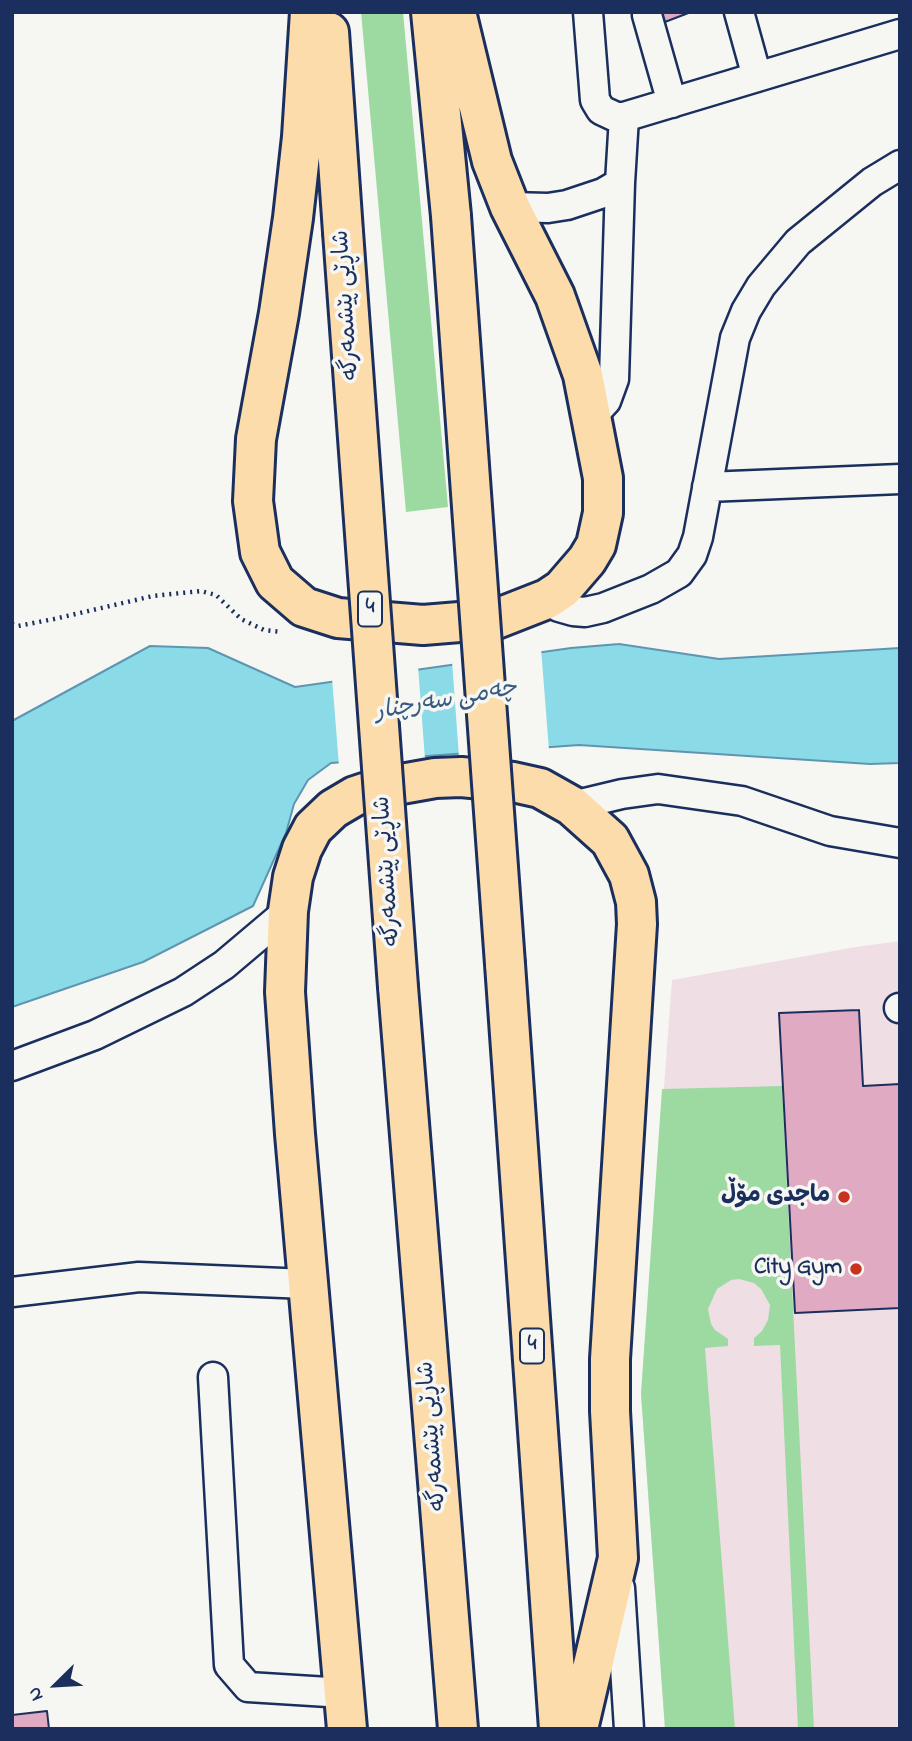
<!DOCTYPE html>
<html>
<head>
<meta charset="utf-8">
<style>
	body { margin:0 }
	#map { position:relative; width:912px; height:1741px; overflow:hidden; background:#f6f6f2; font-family:"Indie Flower",sans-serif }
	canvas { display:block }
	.frame { position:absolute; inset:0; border:14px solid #1b2f5e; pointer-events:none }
	.north { position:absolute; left:21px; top:1650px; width:70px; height:70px; -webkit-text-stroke:5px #f6f6f2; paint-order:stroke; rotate:246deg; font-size:19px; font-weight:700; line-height:28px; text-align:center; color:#1b2f5e }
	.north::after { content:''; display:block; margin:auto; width:24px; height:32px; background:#1b2f5e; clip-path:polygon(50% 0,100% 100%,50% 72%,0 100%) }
</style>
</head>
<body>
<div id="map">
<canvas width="912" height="1741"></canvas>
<div class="frame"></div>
<div class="north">N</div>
</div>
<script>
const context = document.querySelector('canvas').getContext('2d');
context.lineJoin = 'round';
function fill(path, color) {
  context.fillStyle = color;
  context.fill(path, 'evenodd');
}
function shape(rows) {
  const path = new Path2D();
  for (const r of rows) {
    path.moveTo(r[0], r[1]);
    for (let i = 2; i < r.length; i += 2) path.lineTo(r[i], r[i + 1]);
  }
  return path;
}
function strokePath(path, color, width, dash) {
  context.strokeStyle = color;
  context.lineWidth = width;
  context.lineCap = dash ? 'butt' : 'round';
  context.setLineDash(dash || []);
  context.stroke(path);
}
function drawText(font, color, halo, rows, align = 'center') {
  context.font = font + ' "Indie Flower","Playpen Sans Arabic",sans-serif';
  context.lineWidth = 7;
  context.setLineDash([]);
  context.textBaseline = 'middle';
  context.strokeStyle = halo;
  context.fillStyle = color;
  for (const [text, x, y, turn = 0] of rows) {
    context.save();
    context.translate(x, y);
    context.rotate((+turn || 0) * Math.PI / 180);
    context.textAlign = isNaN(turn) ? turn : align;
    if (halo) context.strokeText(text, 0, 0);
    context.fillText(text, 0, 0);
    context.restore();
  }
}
const built = shape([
	[900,941,900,1729,665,1729,641,1394,672,980,856,947]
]);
const green = shape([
	[361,12,403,12,448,507,406,512],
	[782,1086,814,1729,798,1729,780,1345,754,1346,754,1338,762,1331,768,1320,770,1305,761,1289,754,1283,739,1279,731,1280,717,1289,708,1309,711,1324,715,1330,728,1339,728,1346,705,1348,735,1729,665,1729,641,1394,662,1089]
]);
const water = shape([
	[619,644,719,659,900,648,900,763,870,764,579,745,331,763,308,780,294,804,286,833,253,906,143,962,12,1007,12,721,150,646,208,648,295,687,571,648,619,644]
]);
const pier = shape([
	[541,648,549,750,459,757,452,661],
	[418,666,425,759,339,766,332,678]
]);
const building = shape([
	[653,12,691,12,657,25,653,12],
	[859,1010,863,1086,900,1084,900,1308,795,1313,779,1013,859,1010],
	[47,1711,49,1729,12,1729,12,1715,47,1711]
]);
const path = shape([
	[12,624,18,626,54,619,153,596,201,591,216,595,241,619,264,630,282,632]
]);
const minor = shape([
	[588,12,595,100,601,110,616,117,624,117,900,34],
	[739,12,757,77],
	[647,15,672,103],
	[510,207,548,208,567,205,603,193,620,183],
	[591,417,606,401,614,379,620,183,624,117],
	[707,487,900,479],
	[547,599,559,607,573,611,585,612,603,608,651,589,679,573,692,555,698,537,735,338,746,311,761,286,798,242,872,182,900,165],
	[572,806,622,794,658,789,742,801,830,831,900,843],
	[899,1008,900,1008],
	[12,1066,95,1035,183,992,224,965,288,911],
	[12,1292,139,1277,307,1284],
	[213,1377,229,1665,248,1687,344,1693],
	[620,1588,629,1729]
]);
const highway = shape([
	[310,12,302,137,293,218,279,313,256,439,253,501,260,552,275,582,304,607,338,618,423,625,496,619,547,599,562,589,587,560,596,545,603,513,603,478,583,375,555,296,510,207,492,161,456,12],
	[431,12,451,216],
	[329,32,343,232],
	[505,964,559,1729],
	[398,987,458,1729],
	[347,1729,295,1134,285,992,288,911,293,877,302,849,313,828,333,809,355,796,379,788,435,778,461,777,513,782,540,788,572,806,610,840,629,875,636,902,637,924,610,1359,610,1411,618,1558,578,1729]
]);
const highwayBridge = shape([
	[451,216,505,964],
	[343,232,398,987]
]);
const markers = [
	[844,1197,7,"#c8321e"],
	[856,1269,7,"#c8321e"]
];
const shields = [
	[370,609,24],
	[532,1346,24]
];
const shieldNames = [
	["4",370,609],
	["4",532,1346]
];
const streetNames = [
	["شاڕێی پێشمەرگە",348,305,-94],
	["شاڕێی پێشمەرگە",389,871,-94],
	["شاڕێی پێشمەرگە",434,1436,-95]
];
const poiNames = [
	["ماجدی مۆڵ",830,1197],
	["City Gym",842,1269]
];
const waterNames = [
	["چەمی سەرچنار",446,702,-10]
];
fill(built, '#efdfe4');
fill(green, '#9ddaa2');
fill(water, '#8bdae8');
strokePath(water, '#5e96b1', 2);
fill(pier, '#f6f6f2');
fill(building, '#e0aac3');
strokePath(building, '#1b2f5e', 2);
strokePath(minor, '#1b2f5e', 33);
strokePath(highway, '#1b2f5e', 44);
strokePath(path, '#1b2f5e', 4.5, [2, 5]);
strokePath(minor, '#f6f6f2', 28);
strokePath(highway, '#fddcac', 38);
strokePath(highwayBridge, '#1b2f5e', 44, []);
strokePath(highwayBridge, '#fddcac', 38);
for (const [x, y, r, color] of markers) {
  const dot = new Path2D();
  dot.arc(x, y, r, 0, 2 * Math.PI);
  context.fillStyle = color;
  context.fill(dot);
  strokePath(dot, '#f6f6f2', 2.5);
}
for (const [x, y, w] of shields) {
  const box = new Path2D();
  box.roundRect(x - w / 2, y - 17.5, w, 35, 5);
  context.fillStyle = '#f6f6f2';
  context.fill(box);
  strokePath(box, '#1b2f5e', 2);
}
drawText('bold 21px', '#1b2f5e', null, shieldNames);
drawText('23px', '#1b2f5e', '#f6f6f2', streetNames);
drawText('bold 23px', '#1b2f5e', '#f6f6f2', poiNames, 'right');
drawText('italic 24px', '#375a80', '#f6f6f2', waterNames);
</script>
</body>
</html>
